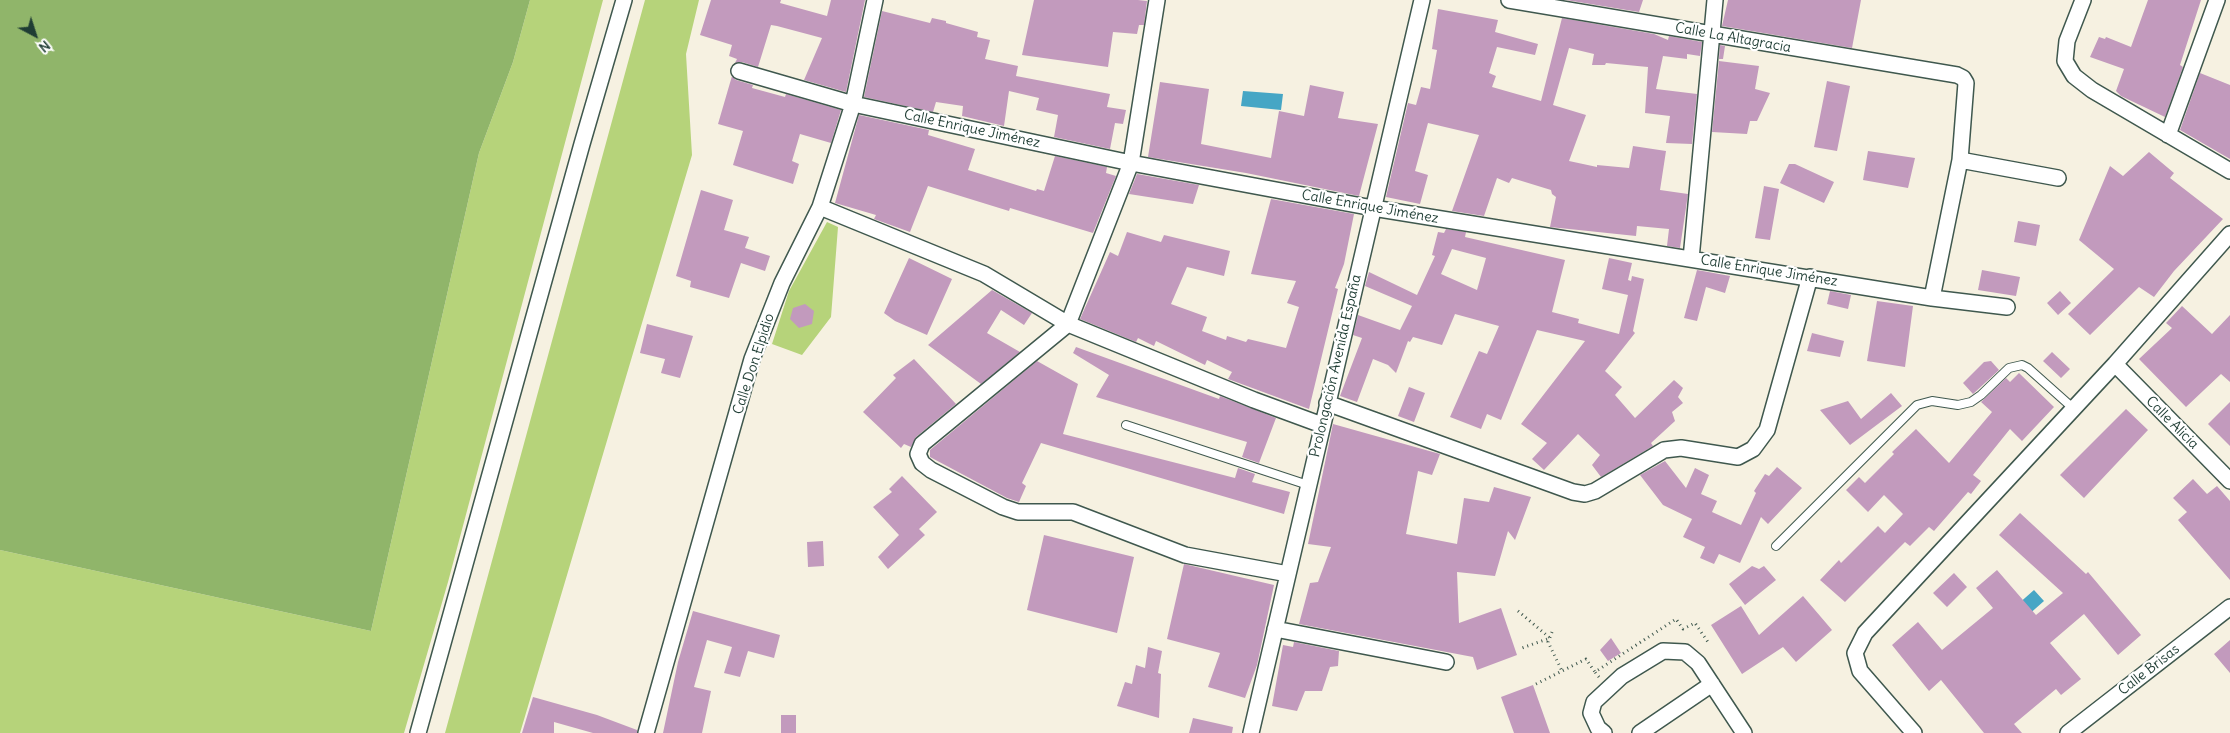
<!DOCTYPE html>
<html>
<head>
<meta charset="utf-8">
<style>
	body { margin:0 }
	#map { position:relative; width:2230px; height:733px; overflow:hidden; background:#f6f1e1; font-family:Delius,sans-serif }
	canvas { display:block }
	.north { position:absolute; left:10px; top:10px; width:50px; height:50px; -webkit-text-stroke:4px #fff; paint-order:stroke; rotate:140deg; font-size:14px; font-weight:700; line-height:20px; text-align:center; color:#1f3d34 }
	.north::after { content:''; display:block; margin:auto; width:18px; height:22px; background:#1f3d34; clip-path:polygon(50% 0,100% 100%,50% 72%,0 100%) }
</style>
</head>
<body>
<div id="map">
<canvas width="2230" height="733"></canvas>
<div class="north">N</div>
</div>
<script>
const context = document.querySelector('canvas').getContext('2d');
context.lineJoin = 'round';
function fill(path, color) {
  context.fillStyle = color;
  context.fill(path, 'evenodd');
}
function shape(rows) {
  const path = new Path2D();
  for (const r of rows) {
    path.moveTo(r[0], r[1]);
    for (let i = 2; i < r.length; i += 2) path.lineTo(r[i], r[i + 1]);
  }
  return path;
}
function strokePath(path, color, width, dash) {
  context.strokeStyle = color;
  context.lineWidth = width;
  context.lineCap = dash ? 'butt' : 'round';
  context.setLineDash(dash || []);
  context.stroke(path);
}
function drawText(font, color, halo, rows, align = 'center') {
  context.font = font + ' Delius,sans-serif';
  context.lineWidth = 4.5;
  context.setLineDash([]);
  context.textBaseline = 'middle';
  context.strokeStyle = halo;
  context.fillStyle = color;
  for (const [text, x, y, turn = 0] of rows) {
    context.save();
    context.translate(x, y);
    context.rotate((+turn || 0) * Math.PI / 180);
    context.textAlign = isNaN(turn) ? turn : align;
    if (halo) context.strokeText(text, 0, 0);
    context.fillText(text, 0, 0);
    context.restore();
  }
}
const green = shape([
	[530,0,603,0,448,582,404,733,0,733,0,550,371,631,479,153,513,62],
	[645,0,699,0,686,54,692,155,520,733,445,733],
	[827,222,838,227,831,317,802,355,772,344,789,291]
]);
const forest = shape([
	[0,0,530,0,513,62,479,153,371,631,0,550]
]);
const water = shape([
	[1243,91,1283,94,1281,110,1241,106],
	[2034,590,2044,601,2018,624,2008,613]
]);
const building = shape([
	[711,0,781,0,780,3,827,16,831,0,865,0,846,92,804,80,822,38,777,26,771,25,758,67,742,62,735,63,737,59,729,56,732,45,700,35],
	[1034,0,1138,0,1147,1,1144,25,1139,25,1137,34,1113,32,1108,67,1022,55],
	[1566,0,1643,0,1639,12],
	[1728,0,1861,0,1852,48,1722,26],
	[2148,0,2201,0,2180,65,2183,67,2165,117,2121,96,2116,91,2124,69,2090,57,2099,37,2105,39,2106,37,2131,47],
	[1438,9,1498,20,1495,32,1538,44,1535,55,1497,47,1489,73,1496,76,1492,87,1541,101,1562,18,1654,34,1668,40,1669,36,1702,42,1700,56,1687,54,1687,59,1663,56,1656,89,1697,94,1692,144,1666,143,1670,116,1645,113,1648,67,1606,63,1605,65,1592,65,1594,54,1569,48,1553,105,1586,115,1569,161,1597,167,1597,165,1629,168,1633,146,1666,151,1660,190,1688,194,1680,248,1667,246,1669,229,1637,226,1636,236,1550,227,1556,197,1552,194,1551,190,1512,178,1509,183,1497,178,1484,216,1452,211,1479,135,1428,123,1415,171,1428,175,1420,204,1386,197,1408,103,1416,105,1421,87,1430,89,1437,50,1432,49],
	[882,11,930,23,932,18,946,21,946,23,978,32,977,37,990,40,985,59,1018,66,1016,76,1110,94,1107,107,1126,110,1123,124,1115,123,1110,149,1054,137,1058,115,1036,110,1039,98,1009,91,1004,126,962,116,963,106,936,102,933,112,864,97],
	[1720,45,1725,46,1723,59,1719,59],
	[1719,61,1759,66,1755,89,1770,93,1757,121,1750,121,1747,134,1712,132],
	[2200,73,2230,85,2230,159,2180,130],
	[732,76,736,80,753,85,752,88,785,97,786,94,841,110,831,143,800,134,792,161,799,164,793,184,733,165,743,131,718,124],
	[1827,81,1850,86,1837,151,1814,147],
	[1160,82,1209,89,1201,144,1271,158,1279,111,1304,116,1310,85,1344,92,1338,118,1378,124,1359,196,1246,173,1148,157],
	[859,115,929,130,928,135,975,149,968,170,1036,191,1037,189,1044,191,1055,156,1107,167,1106,173,1116,176,1093,233,1010,208,1009,211,928,186,910,232,874,219,876,215,835,203],
	[1868,151,1915,158,1908,188,1863,180],
	[2149,152,2174,173,2170,178,2223,219,2174,271,2154,297,2139,287,2090,335,2068,314,2114,269,2079,240,2110,166,2123,176],
	[1789,164,1795,164,1834,182,1824,203,1780,183],
	[1137,174,1199,185,1193,204,1129,194],
	[1764,186,1779,189,1770,240,1755,238],
	[701,190,733,200,724,230,749,237,745,248,770,256,765,271,741,263,729,298,690,287,691,281,676,276],
	[1271,199,1354,214,1344,264,1335,288,1338,289,1309,409,1228,379,1232,372,1207,360,1205,365,1156,341,1154,346,1138,338,1136,342,1080,319,1110,252,1118,256,1127,232,1161,242,1164,235,1230,251,1224,276,1187,267,1171,304,1207,317,1202,331,1226,340,1227,336,1246,342,1248,339,1286,348,1299,307,1287,303,1296,281,1251,274],
	[2018,221,2040,225,2036,246,2014,242],
	[1446,229,1466,232,1465,237,1565,260,1552,312,1579,319,1578,323,1619,334,1628,295,1602,289,1609,258,1632,263,1628,280,1631,281,1632,276,1644,279,1633,331,1635,333,1605,371,1622,387,1615,395,1635,418,1674,380,1683,388,1678,397,1683,403,1672,412,1675,421,1651,443,1653,446,1601,477,1592,465,1600,455,1578,434,1544,470,1532,459,1547,443,1521,424,1585,341,1537,330,1501,420,1487,414,1481,429,1450,417,1479,351,1487,354,1499,326,1455,314,1442,345,1413,337,1410,342,1408,341,1396,373,1388,365,1373,359,1357,402,1340,396,1362,338,1353,335,1358,315,1400,330,1412,306,1365,286,1369,272,1417,295,1435,256,1432,255,1438,232,1444,233],
	[1452,249,1486,258,1477,290,1441,274],
	[909,258,952,279,927,335,895,321,884,313],
	[1697,270,1730,276,1725,293,1706,287,1697,321,1684,318],
	[1982,270,2020,277,2016,296,1978,290],
	[992,290,1032,313,1024,325,1001,310,987,333,1020,352,981,384,928,345],
	[1830,291,1851,295,1848,309,1827,304],
	[2060,291,2071,303,2058,315,2047,303],
	[1877,301,1913,306,1905,367,1867,361],
	[805,304,814,311,812,324,799,328,790,319,793,308],
	[2182,306,2212,334,2230,315,2230,382,2221,374,2186,407,2139,359,2172,328,2166,323],
	[647,324,693,336,680,378,661,373,665,359,640,353],
	[1812,333,1844,341,1840,357,1807,351],
	[1076,347,1219,399,1220,396,1276,418,1259,463,1242,457,1247,442,1096,397,1109,375,1073,353],
	[2052,352,2070,369,2061,378,2043,361],
	[914,359,956,404,916,437,911,447,904,444,901,448,863,412,896,378,893,375],
	[1037,361,1078,384,1063,434,1235,478,1238,468,1255,474,1252,482,1290,492,1284,514,1041,443,1022,483,1026,486,1019,502,1007,498,930,457,930,450],
	[1991,361,1999,370,1973,394,1963,383,1984,362],
	[2019,373,2054,407,2022,441,2010,429,1973,475,1981,481,1971,494,1968,492,1934,531,1929,527,1910,546,1905,542,1845,602,1820,580,1839,560,1841,563,1878,526,1885,533,1903,514,1884,495,1868,512,1846,490,1859,477,1865,483,1894,454,1892,452,1916,429,1949,463,1992,412,1981,402,2006,378,2010,382],
	[1409,387,1425,393,1414,422,1398,416],
	[1891,393,1902,406,1850,445,1820,410,1848,401,1861,419],
	[2230,402,2230,446,2208,424],
	[2126,409,2148,430,2084,498,2060,475],
	[1333,424,1440,454,1432,475,1418,471,1406,534,1457,544,1464,498,1489,502,1494,487,1531,497,1515,540,1508,531,1495,576,1457,572,1459,623,1501,608,1517,655,1477,670,1473,657,1299,624,1310,583,1318,582,1331,547,1308,544],
	[1665,461,1686,488,1695,468,1709,475,1701,494,1717,501,1712,512,1741,525,1756,493,1754,491,1765,474,1769,476,1777,467,1802,488,1768,524,1761,517,1740,563,1719,554,1714,564,1700,558,1705,547,1683,537,1692,519,1663,505,1640,475],
	[902,476,937,512,919,529,925,535,888,569,878,557,899,535,873,507,892,492,889,489],
	[2193,479,2207,494,2217,486,2230,501,2230,580,2178,520,2187,512,2173,498],
	[2020,513,2086,574,2088,572,2141,635,2118,655,2084,614,2050,643,2081,679,2061,695,2056,689,2014,724,2022,733,1984,733,1941,680,1929,691,1892,645,1918,622,1942,650,1993,608,1976,588,1997,570,2036,615,2063,593,1999,535],
	[1044,535,1134,557,1117,633,1027,610],
	[823,541,824,566,808,567,807,542],
	[1184,564,1274,585,1257,665,1245,698,1208,687,1220,653,1167,639],
	[1752,566,1759,569,1764,566,1776,580,1745,605,1729,584],
	[1954,573,1967,587,1947,607,1933,593],
	[1803,596,1832,630,1796,662,1783,647,1742,674,1711,625,1741,606,1759,635],
	[693,611,780,635,774,658,748,651,740,677,724,673,732,647,707,640,694,687,711,691,702,733,663,733,678,662],
	[1611,638,1621,653,1608,661,1600,650],
	[2230,640,2230,673,2214,654],
	[1294,642,1339,651,1338,666,1330,667,1322,691,1305,691,1297,711,1272,706,1283,645,1293,647],
	[1148,647,1162,651,1158,673,1161,674,1159,718,1117,706,1125,682,1132,684,1136,665,1145,668],
	[1533,685,1550,733,1514,733,1501,697],
	[533,697,597,715,637,730,637,733,593,733,554,722,554,733,522,733],
	[781,715,796,715,796,733,781,733],
	[1193,718,1233,727,1232,733,1189,733]
]);
const path = shape([
	[1518,611,1550,638,1522,648],
	[1552,632,1548,642,1562,671],
	[1599,677,1595,672,1676,619,1683,629,1695,623,1708,642],
	[1536,684,1586,659,1595,672]
]);
const service = shape([
	[1126,425,1308,485],
	[1776,546,1917,405,1932,401,1958,405,1971,402,1981,395,2009,368,2022,365,2028,368,2074,409]
]);
const minor = shape([
	[1157,0,1131,163,1068,324,922,444,918,454,922,463,931,470,1003,507,1018,512,1073,512,1185,555,1288,574],
	[1509,0,1957,75,1963,78,1966,83,1960,160,1932,298],
	[2083,0,2067,41,2065,61,2074,76,2092,90,2230,171],
	[739,71,853,104,1131,163,1373,208,1932,298,2007,307],
	[2168,135,2217,0],
	[1960,160,2058,178],
	[820,207,984,274,1068,324,1254,400,1322,425],
	[1691,259,1715,0],
	[2115,364,2230,481],
	[1327,403,1573,492,1585,494,1595,491,1664,450,1681,448,1738,457,1753,449,1767,430,1810,277],
	[1275,629,1446,662],
	[418,733,582,144,624,0],
	[646,733,752,359,782,283,820,207,853,104,875,0],
	[1251,733,1422,0],
	[1604,733,1598,728,1591,713,1594,702,1622,676,1663,651,1685,652,1698,663,1744,733],
	[1640,733,1712,684],
	[1914,733,1860,671,1855,653,1865,633,2115,364,2230,234],
	[2068,733,2230,607]
]);
const streetNames = [
	["Calle La Altagracia",1733,38,10],
	["Calle Enrique Jiménez",972,129,12],
	["Calle Enrique Jiménez",1370,207,10],
	["Calle Enrique Jiménez",1769,271,9],
	["Calle Don Elpidio",754,364,-72],
	["Prolongación Avenida España",1336,366,-77],
	["Calle Alicia",2172,423,45],
	["Calle Brisas",2149,670,-38]
];
fill(green, '#b6d37a');
fill(forest, '#90b56a');
fill(water, '#46a6c5');
fill(building, '#c29abd');
strokePath(service, '#3f584e', 10);
strokePath(minor, '#3f584e', 18);
strokePath(path, '#3f584e', 3, [1, 4]);
strokePath(service, '#fff', 8);
strokePath(minor, '#fff', 15);
drawText('14px', '#1f3d34', '#fff', streetNames);
</script>
</body>
</html>
